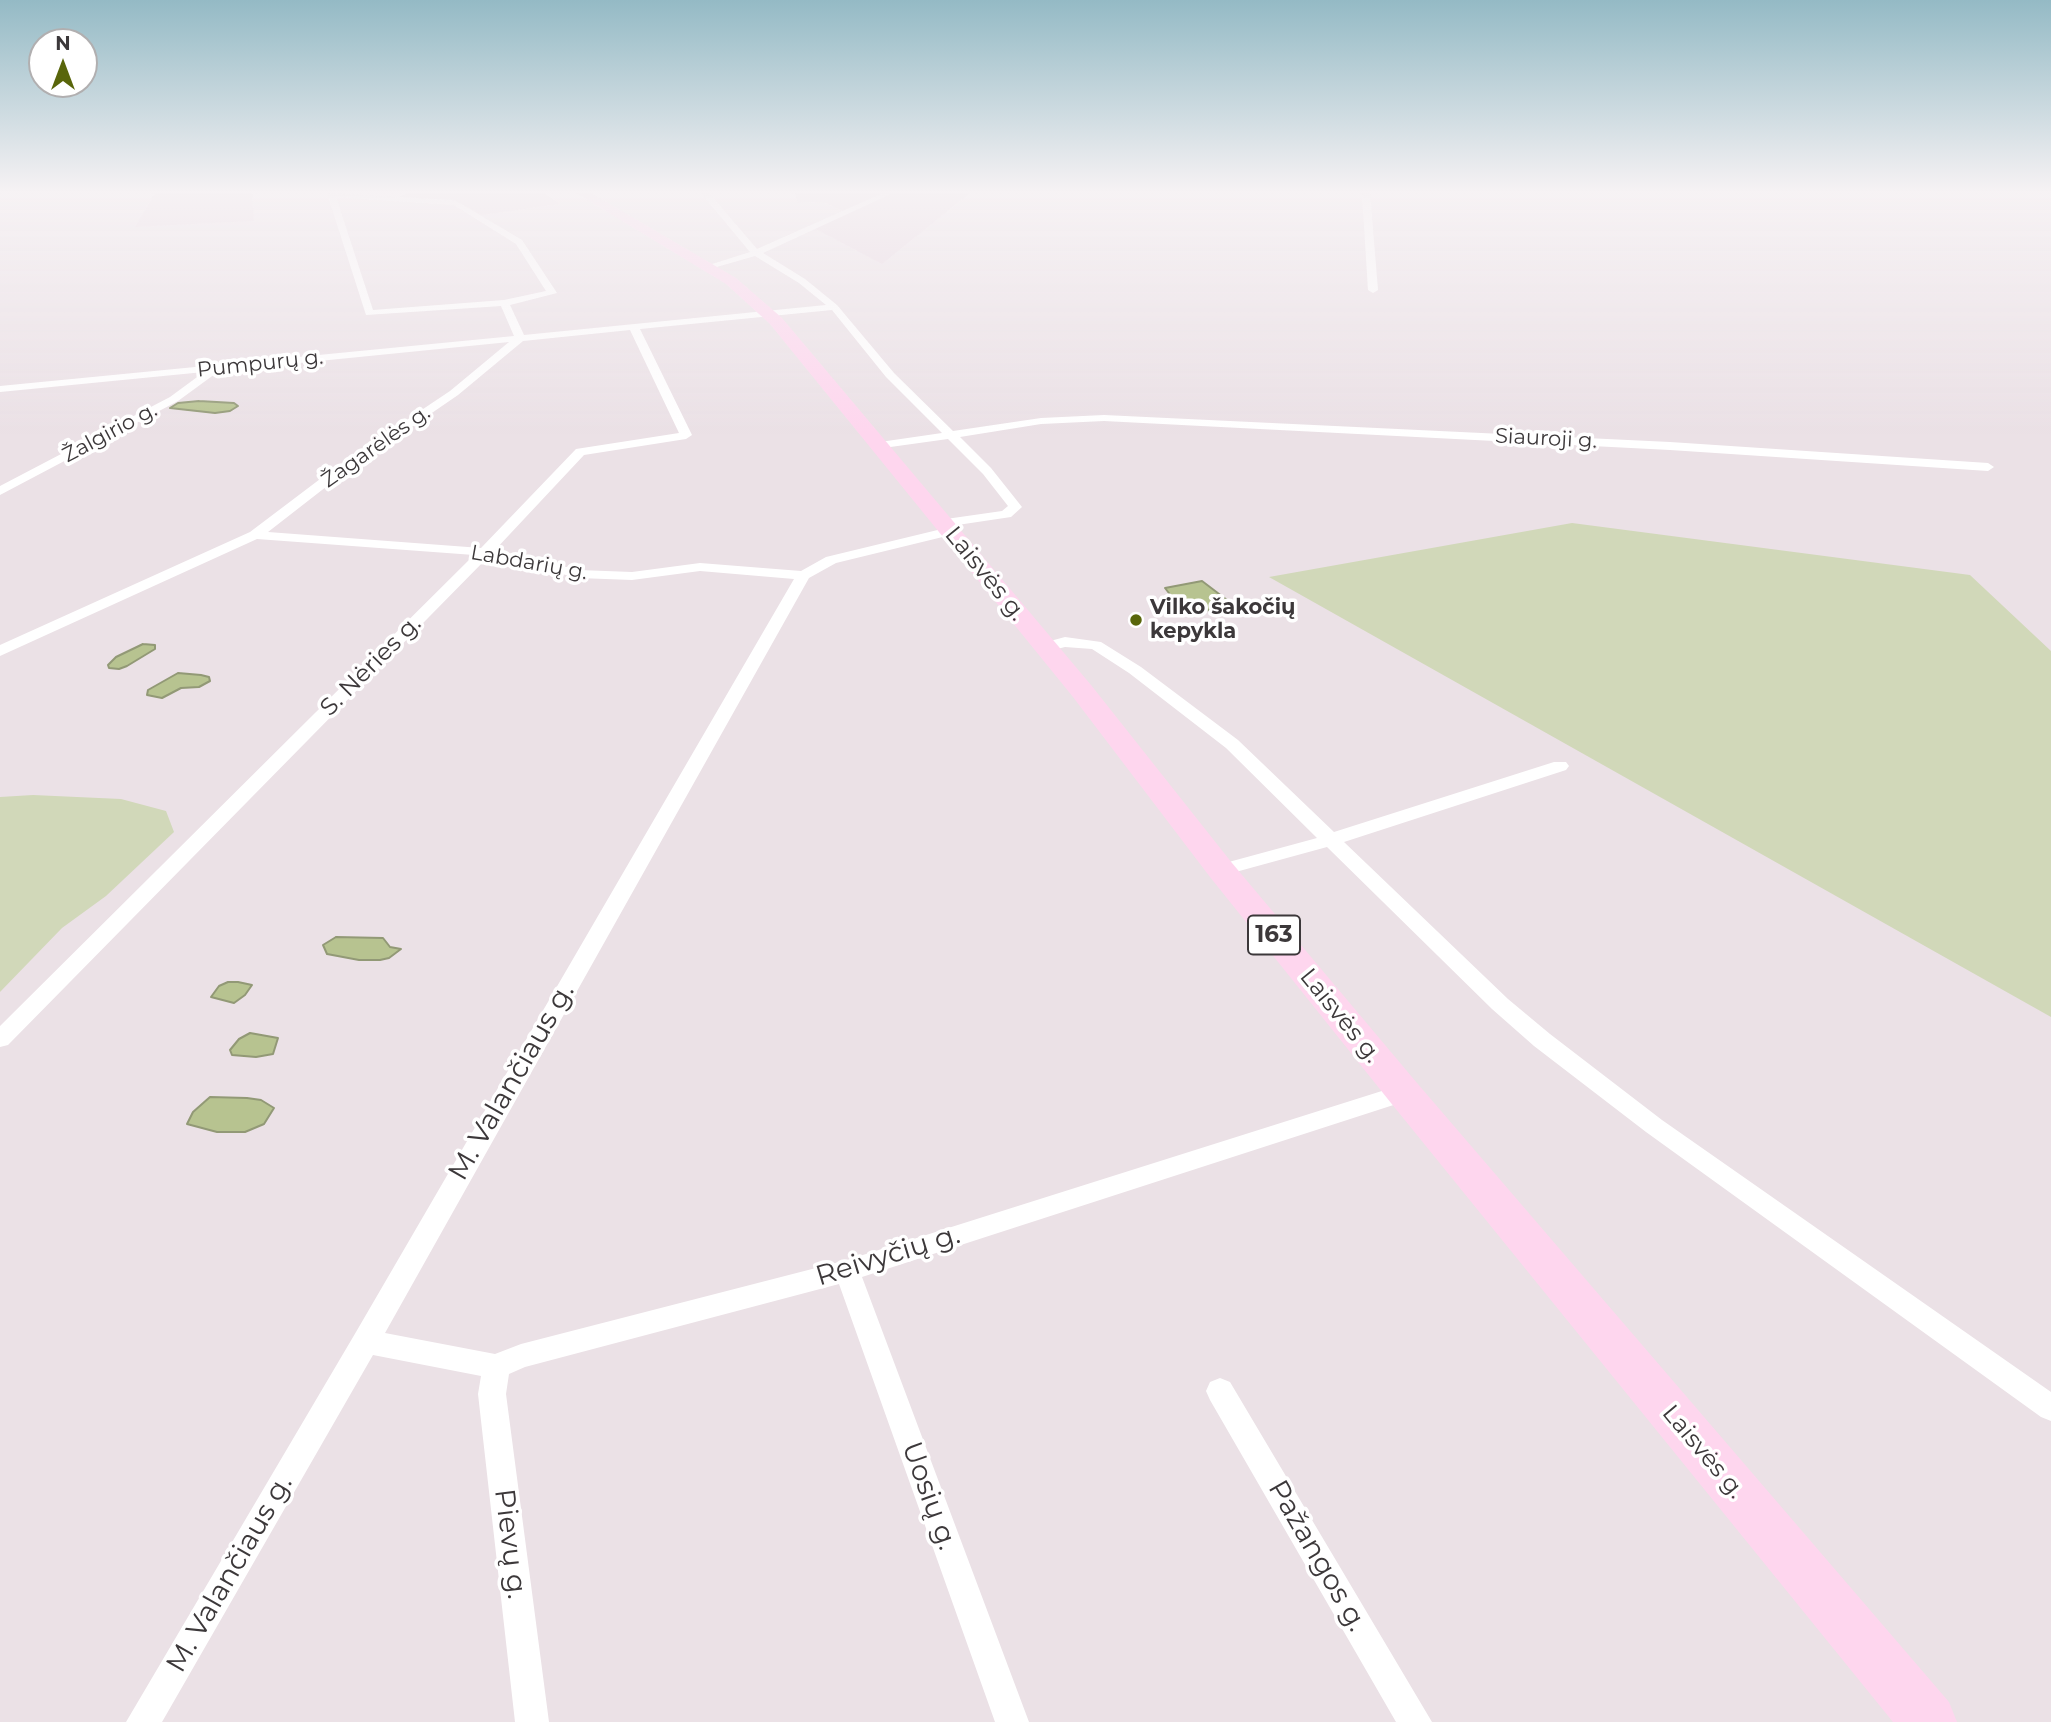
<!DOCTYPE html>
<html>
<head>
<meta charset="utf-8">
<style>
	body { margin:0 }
	#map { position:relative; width:2051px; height:1722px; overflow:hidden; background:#ebe1e6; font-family:Montserrat,sans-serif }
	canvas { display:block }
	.north { position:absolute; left:28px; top:28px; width:70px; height:70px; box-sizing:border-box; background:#fff; border:2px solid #b1afb0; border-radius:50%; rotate:0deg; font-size:19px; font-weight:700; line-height:28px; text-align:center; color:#3c383a }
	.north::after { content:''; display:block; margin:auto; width:24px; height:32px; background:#59660b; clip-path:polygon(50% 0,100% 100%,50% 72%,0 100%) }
</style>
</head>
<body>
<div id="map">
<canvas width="2051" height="1722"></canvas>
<div class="north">N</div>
</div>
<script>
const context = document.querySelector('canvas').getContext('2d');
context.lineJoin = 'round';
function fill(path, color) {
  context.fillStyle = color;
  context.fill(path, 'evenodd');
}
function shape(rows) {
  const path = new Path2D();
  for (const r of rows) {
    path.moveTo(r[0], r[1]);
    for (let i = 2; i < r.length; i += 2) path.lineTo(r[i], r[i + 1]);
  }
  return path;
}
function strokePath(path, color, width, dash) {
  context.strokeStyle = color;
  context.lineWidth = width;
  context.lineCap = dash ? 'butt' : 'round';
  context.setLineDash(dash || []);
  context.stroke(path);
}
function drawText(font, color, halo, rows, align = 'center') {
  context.font = font + ' Montserrat,sans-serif';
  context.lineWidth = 7;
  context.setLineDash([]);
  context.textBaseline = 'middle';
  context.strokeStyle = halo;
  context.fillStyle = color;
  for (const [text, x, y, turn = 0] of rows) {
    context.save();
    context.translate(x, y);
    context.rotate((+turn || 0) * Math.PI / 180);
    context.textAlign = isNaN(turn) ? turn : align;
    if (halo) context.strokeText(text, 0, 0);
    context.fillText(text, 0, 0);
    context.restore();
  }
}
const built = shape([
	[155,193,252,193,254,221,135,227],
	[408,193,544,193,560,204,482,215,454,200,399,197],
	[795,193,970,193,882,264,810,226,843,211,823,202,798,203]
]);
const green = shape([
	[1572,523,1970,575,2051,651,2051,1017,1269,577],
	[33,795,121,799,166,811,174,832,106,896,62,928,0,992,0,797]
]);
const water = shape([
	[199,401,234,403,238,406,230,411,215,413,170,408,178,403,199,401],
	[1202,581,1227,600,1229,605,1214,610,1197,611,1172,597,1165,588,1202,581],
	[143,644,155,645,155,649,127,666,119,669,109,668,108,665,116,657,143,644],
	[178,673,201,675,209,677,210,681,199,687,181,688,162,698,147,695,148,690,178,673],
	[336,937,383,938,390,947,401,949,389,958,380,960,359,960,327,954,323,945,336,937],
	[228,982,238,982,252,985,245,995,234,1003,211,997,219,986,228,982],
	[250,1033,278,1038,273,1054,256,1057,232,1055,230,1050,239,1039,250,1033],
	[210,1097,247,1098,261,1100,274,1108,264,1124,245,1132,217,1132,187,1124,193,1112,210,1097]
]);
const minor = shape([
	[327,193,456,201,522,240,557,293,510,305,524,335,826,305,799,283,755,256,706,270,706,266,750,252,701,193,709,193,757,249,883,193,893,193,763,253,805,279,837,305,894,373,953,431,1041,418,1104,415,1670,442,1988,463,1994,467,1988,471,1670,450,1104,421,1041,424,960,437,991,468,1022,507,1011,517,944,527,939,526,939,520,1002,511,1008,506,983,474,948,439,876,449,874,446,880,442,942,433,886,377,832,310,640,329,692,435,686,439,584,455,495,550,579,570,632,572,700,563,801,571,826,557,950,527,957,531,955,534,836,563,809,578,385,1333,495,1354,521,1344,847,1260,1404,1084,1412,1087,1416,1093,1412,1099,862,1277,1029,1722,995,1722,839,1284,525,1367,509,1374,506,1394,549,1722,515,1722,478,1394,481,1376,373,1355,162,1722,126,1722,356,1332,794,579,700,571,632,580,579,578,488,557,8,1045,0,1047,0,1026,474,555,257,539,0,656,0,645,250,532,332,470,450,391,509,342,219,371,178,401,0,495,0,486,170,397,204,372,0,392,0,386,514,336,501,306,366,315,327,193],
	[336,197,454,205,516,244,546,291,504,300,373,310,336,197],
	[630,330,679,433,576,449,481,548,268,532,340,476,458,395,523,341,630,330],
	[1362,193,1370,193,1378,290,1373,293,1368,290,1362,193],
	[1065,637,1101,642,1141,667,1238,740,1334,832,1554,762,1566,762,1569,766,1566,770,1344,842,1508,999,1550,1034,1662,1120,2051,1392,2051,1421,2041,1417,1646,1132,1534,1046,1492,1009,1327,847,1221,876,1214,874,1211,870,1214,866,1317,838,1226,748,1129,673,1092,649,1065,647,1045,652,1037,647,1039,644,1065,637],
	[1220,1378,1230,1382,1432,1722,1396,1722,1210,1400,1206,1391,1210,1382,1220,1378]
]);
const primary = shape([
	[576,193,591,193,736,278,782,318,1091,685,1232,863,1417,1083,1949,1702,1957,1722,1893,1722,1391,1103,1210,877,1073,697,770,324,726,284,576,193]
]);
const markers = [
	[1136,620,7,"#59660b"]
];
const farStreetnames = [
	["Pumpurų g.",260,364,-6],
	["Žalgirio g.",110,433,-28],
	["Siauroji g.",1546,439,3],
	["Žagarėlės g.",376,447,-35],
	["Labdarių g.",529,563,10]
];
const farPoinames = [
	["Vilko šakočių",1150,608],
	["kepykla",1150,632]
];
const shields = [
	[1274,935,52]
];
const shieldNames = [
	["163",1274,935]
];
const streetNames = [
	["Laisvės g.",985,574,51],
	["S. Nėries g.",371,666,-45],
	["Laisvės g.",1340,1016,51],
	["Laisvės g.",1703,1452,50]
];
const nearStreetnames = [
	["M. Valančiaus g.",512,1082,-60],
	["Reivyčių g.",888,1256,-17],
	["Uosių g.",929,1496,70],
	["Pievų g.",510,1544,83],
	["Pažangos g.",1317,1556,60],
	["M. Valančiaus g.",230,1574,-60]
];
fill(built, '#e7d5df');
fill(green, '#d1d8b9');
fill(water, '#b7c390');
strokePath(water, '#929976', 2);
fill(minor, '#fff');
fill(primary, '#fed6ee');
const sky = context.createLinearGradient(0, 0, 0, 434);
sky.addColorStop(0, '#94bac5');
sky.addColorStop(0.44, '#f6f2f4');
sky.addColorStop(1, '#f6f2f400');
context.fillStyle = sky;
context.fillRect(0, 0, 2051, 434);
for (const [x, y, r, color] of markers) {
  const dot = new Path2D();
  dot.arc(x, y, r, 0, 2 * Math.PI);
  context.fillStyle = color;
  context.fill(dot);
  strokePath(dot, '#fff', 2.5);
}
drawText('21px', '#3c383a', '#fff', farStreetnames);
drawText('bold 21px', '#3c383a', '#fff', farPoinames, 'left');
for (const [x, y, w] of shields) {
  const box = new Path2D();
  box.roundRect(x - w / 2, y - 19.5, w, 39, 5);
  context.fillStyle = '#fff';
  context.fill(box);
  strokePath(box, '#3c383a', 2);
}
drawText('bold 23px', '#3c383a', null, shieldNames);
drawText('24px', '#3c383a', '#fff', streetNames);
drawText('28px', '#3c383a', '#fff', nearStreetnames);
</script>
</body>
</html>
